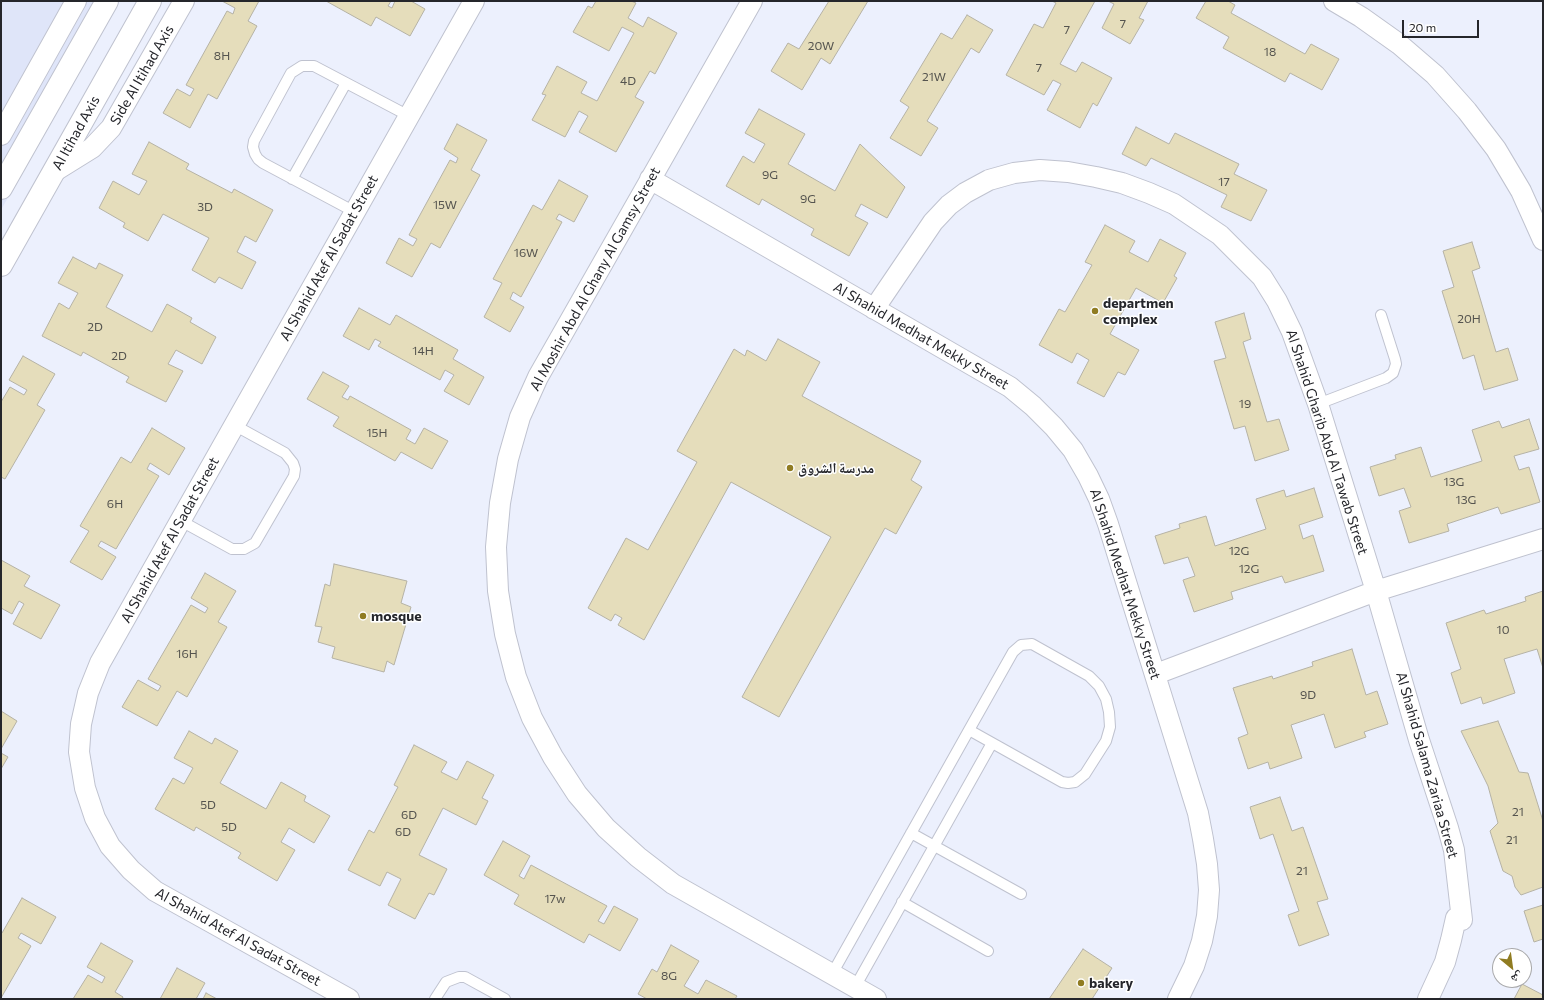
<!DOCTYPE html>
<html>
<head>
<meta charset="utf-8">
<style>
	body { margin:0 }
	#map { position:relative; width:1544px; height:1000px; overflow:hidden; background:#ecf0fd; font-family:Commissioner,"Noto Naskh Arabic",sans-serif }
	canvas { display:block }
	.frame { position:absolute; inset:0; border:2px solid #25262b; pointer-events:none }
	.north { position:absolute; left:1492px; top:948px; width:40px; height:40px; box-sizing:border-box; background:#fff; border:1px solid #a8a8aa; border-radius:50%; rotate:151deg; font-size:11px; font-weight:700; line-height:16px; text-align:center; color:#25262b }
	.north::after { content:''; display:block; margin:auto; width:14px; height:18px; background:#907c22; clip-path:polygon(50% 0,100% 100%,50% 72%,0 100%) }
	.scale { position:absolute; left:1402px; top:20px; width:77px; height:18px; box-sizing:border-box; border:2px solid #25262b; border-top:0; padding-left:5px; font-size:12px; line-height:14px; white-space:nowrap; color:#25262b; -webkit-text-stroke:3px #fff; paint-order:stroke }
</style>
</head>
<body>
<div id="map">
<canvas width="1544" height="1000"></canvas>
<div class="frame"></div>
<div class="north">ش</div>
<div class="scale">20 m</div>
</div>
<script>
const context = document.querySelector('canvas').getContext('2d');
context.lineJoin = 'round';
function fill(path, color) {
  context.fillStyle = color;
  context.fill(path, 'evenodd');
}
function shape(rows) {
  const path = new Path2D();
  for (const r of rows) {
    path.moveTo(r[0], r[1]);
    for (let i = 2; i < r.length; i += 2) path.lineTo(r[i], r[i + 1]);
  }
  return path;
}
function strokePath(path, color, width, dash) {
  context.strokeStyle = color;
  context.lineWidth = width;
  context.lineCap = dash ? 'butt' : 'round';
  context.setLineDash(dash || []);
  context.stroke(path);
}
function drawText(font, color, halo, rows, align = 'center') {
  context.font = font + ' Commissioner,"Noto Naskh Arabic",sans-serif';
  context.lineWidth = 3;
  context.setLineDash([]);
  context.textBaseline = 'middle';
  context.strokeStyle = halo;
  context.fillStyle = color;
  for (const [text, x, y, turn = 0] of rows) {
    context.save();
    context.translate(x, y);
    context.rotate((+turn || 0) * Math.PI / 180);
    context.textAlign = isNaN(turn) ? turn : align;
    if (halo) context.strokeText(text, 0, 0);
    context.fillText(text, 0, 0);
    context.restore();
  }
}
const built = shape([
	[1,1,119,1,1,210]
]);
const building = shape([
	[222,1,259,1,248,21,257,26,217,99,208,94,190,128,163,113,177,89,190,96,194,89,186,85,227,11,233,14,235,8,222,1],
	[326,1,391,1,388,6,392,8,395,1,411,1,425,9,410,36,376,17,371,26,326,1],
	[596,1,631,1,636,3,628,18,643,27,648,17,677,33,655,74,650,71,635,97,644,102,616,152,579,132,588,116,579,111,565,137,532,120,546,95,542,94,557,66,587,82,581,93,597,101,634,33,622,27,609,51,573,32,588,6,592,8,596,1],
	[829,1,868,1,830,64,821,58,802,90,771,71,788,43,799,49,829,1],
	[1052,1,1095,1,1060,64,1076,72,1082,62,1112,78,1097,106,1093,103,1080,128,1047,110,1061,84,1053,80,1044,95,1006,75,1034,24,1043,28,1056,3,1052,1],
	[1108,1,1148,1,1139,18,1144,20,1130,44,1102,28,1114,4,1108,1],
	[1206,1,1228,1,1235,5,1231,13,1305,54,1311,44,1339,59,1322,90,1290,73,1285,82,1223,48,1229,37,1196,18,1206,1],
	[967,15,993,30,979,53,971,48,927,121,938,128,921,156,890,138,909,107,900,101,941,33,952,39,967,15],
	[759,109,805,134,788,164,835,191,860,144,905,187,887,218,861,204,855,216,868,223,849,256,811,235,814,229,762,199,759,205,726,186,743,156,754,163,765,144,745,133,759,109],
	[457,124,487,140,471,170,480,175,440,248,431,243,412,277,386,263,399,238,413,246,417,239,409,235,450,160,456,163,458,158,444,149,457,124],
	[1136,127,1169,144,1175,133,1239,164,1234,174,1267,190,1251,221,1221,207,1227,195,1151,158,1146,166,1122,154,1136,127],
	[149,142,189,164,186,169,232,193,234,189,273,210,256,242,245,236,237,252,256,262,242,289,219,277,215,283,192,270,209,238,163,214,148,241,123,227,125,223,99,208,113,181,139,195,147,181,132,174,149,142],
	[559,180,588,196,574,222,559,214,556,219,562,222,521,297,513,292,510,299,524,307,510,332,484,317,502,283,493,279,533,205,542,210,559,180],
	[1105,225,1135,241,1129,252,1148,262,1160,239,1186,253,1174,276,1177,278,1163,303,1136,288,1110,334,1139,350,1125,375,1118,372,1104,397,1077,383,1089,360,1077,353,1072,363,1039,345,1059,309,1065,312,1092,265,1085,262,1105,225],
	[1472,242,1480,268,1472,271,1496,352,1508,348,1518,380,1484,390,1474,355,1463,359,1442,291,1454,287,1443,251,1472,242],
	[73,257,96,269,99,263,123,275,106,307,152,332,167,304,192,318,190,322,216,337,202,364,176,350,168,364,183,371,166,402,126,382,129,377,83,352,81,356,42,336,59,303,69,309,78,293,58,283,73,257],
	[359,308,390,325,396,315,458,350,453,359,484,377,469,405,444,391,454,375,445,370,440,380,378,346,381,342,375,339,369,350,343,336,359,308],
	[1244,313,1251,339,1243,342,1267,422,1279,419,1289,450,1255,461,1245,426,1234,429,1214,361,1226,358,1215,322,1244,313],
	[778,339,820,362,802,396,921,461,911,480,922,487,896,534,885,528,779,717,742,697,831,537,731,482,644,640,618,625,622,618,615,614,611,621,588,608,626,538,648,550,697,462,677,451,734,349,745,356,747,350,766,361,778,339],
	[23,356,55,374,37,405,45,410,5,479,1,477,1,402,10,387,24,395,27,390,9,380,23,356],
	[323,372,349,386,342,397,348,400,350,396,411,430,406,439,415,444,424,428,448,441,432,469,401,452,395,461,333,426,339,417,307,399,323,372],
	[1529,419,1539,449,1514,456,1519,470,1529,467,1540,502,1501,514,1498,507,1447,524,1449,531,1409,543,1399,511,1411,507,1404,488,1379,496,1370,467,1396,459,1395,455,1421,447,1431,477,1482,461,1472,430,1499,421,1502,428,1529,419],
	[152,428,185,448,169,475,150,463,147,469,159,476,116,549,101,541,98,546,116,557,102,580,70,562,89,531,80,526,121,457,131,463,152,428],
	[1314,488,1323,517,1299,525,1303,539,1313,535,1324,571,1285,583,1282,576,1231,592,1233,599,1194,612,1183,580,1195,576,1188,557,1164,564,1155,536,1180,528,1179,524,1206,516,1215,546,1266,529,1256,499,1284,490,1286,497,1314,488],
	[1,560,30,576,24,586,60,605,41,639,13,624,24,604,19,601,12,614,1,608,1,560],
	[334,564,407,581,401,603,411,607,394,665,387,661,384,672,332,658,335,647,318,642,322,627,315,626,325,584,330,586,334,564],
	[205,573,236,591,218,622,227,627,187,697,177,691,157,726,122,707,138,680,158,691,161,686,148,679,191,605,205,613,208,608,191,598,205,573],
	[1543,591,1543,668,1537,649,1504,659,1515,693,1483,704,1481,697,1461,704,1451,673,1461,669,1446,623,1484,610,1486,614,1526,601,1525,597,1543,591],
	[1352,649,1366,695,1377,691,1388,724,1364,732,1366,737,1335,748,1324,714,1291,725,1302,758,1270,769,1268,762,1248,769,1238,738,1248,734,1233,688,1272,676,1273,679,1313,666,1312,662,1352,649],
	[1,711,17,721,1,749,1,711],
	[1498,721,1519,772,1528,773,1543,821,1543,887,1521,895,1515,887,1512,876,1503,871,1490,831,1498,823,1488,786,1461,731,1498,721],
	[189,731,212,744,215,738,238,751,220,783,266,809,281,782,306,796,304,801,330,816,314,843,289,828,281,842,295,850,277,881,238,858,241,853,196,827,194,831,155,809,173,778,184,784,193,768,174,758,189,731],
	[414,745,447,762,441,772,457,780,467,761,494,775,482,798,488,801,476,825,443,808,419,855,447,869,434,895,429,893,415,919,388,905,401,879,387,872,380,886,348,870,369,830,374,833,398,787,394,785,414,745],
	[1,753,8,757,1,769,1,753],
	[1280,797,1292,831,1303,827,1328,899,1317,902,1329,935,1299,946,1288,915,1299,911,1273,834,1260,839,1250,807,1280,797],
	[503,841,530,856,519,876,524,879,531,865,607,906,598,921,604,924,614,906,638,919,620,951,589,934,584,943,514,904,519,895,484,875,503,841],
	[22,898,56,917,41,944,21,933,18,938,31,946,1,998,1,933,2,933,22,898],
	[1543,905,1543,939,1534,942,1524,911,1543,905],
	[101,943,133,961,115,992,123,997,122,999,73,999,88,975,102,983,105,977,87,967,101,943],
	[671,945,699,961,684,986,698,994,706,980,737,996,735,999,647,999,638,994,652,969,657,972,671,945],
	[1083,949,1112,968,1092,999,1049,999,1083,949],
	[177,968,205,983,196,999,160,999,177,968],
	[1522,984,1543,995,1543,999,1514,999,1522,984],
	[206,993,217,999,203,999,206,993]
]);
const lane = shape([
	[292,179,346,83],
	[355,212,263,163,258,159,255,154,253,147,254,141,291,73,302,66,314,66,409,116],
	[1318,404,1386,378,1393,373,1396,364,1395,359,1381,315],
	[181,521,232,549,244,549,255,543,294,476,295,469,293,463,285,453,234,425],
	[911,833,1021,894],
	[902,902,988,951],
	[832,974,969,730,1013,652,1021,645,1032,644,1089,676,1099,686,1106,699,1109,712,1110,727,1106,741,1085,774,1075,782,1068,783,1062,782,969,730],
	[855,987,992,743],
	[435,999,446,982,459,977,465,977,505,999]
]);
const street = shape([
	[752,1,538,377,520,417,508,459,500,503,496,547,498,591,505,634,516,677,532,718,553,757,577,794,606,828,638,857,673,884,876,999],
	[1334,1,1361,17,1399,44,1435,75,1467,111,1496,149,1521,191,1543,240],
	[1,135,76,1],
	[55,171,92,148,111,128,184,1],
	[650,179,1010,387,1033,406,1054,427,1073,450,1088,476,1099,499,1108,524,1198,813,1203,839,1207,864,1209,890,1207,916,1202,941,1194,966,1178,999],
	[874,309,933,222,949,205,965,193,989,180,1014,173,1040,170,1068,172,1096,177,1122,183,1149,193,1174,204,1220,235,1262,277,1277,301,1292,332,1318,404,1376,591,1419,740,1448,828,1454,850,1462,920,1456,918,1451,940,1445,962,1428,999],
	[1156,674,1376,591,1543,539],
	[349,999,155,891,131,870,110,846,95,818,85,788,79,752,81,724,88,693,100,663,474,1]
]);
const secondary = shape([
	[1,188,107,1],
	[1,265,150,1]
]);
const markers = [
	[1095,311,4,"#907c22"],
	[790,468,4,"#907c22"],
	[363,616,4,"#907c22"],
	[1081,983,4,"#907c22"]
];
const numberNames = [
	["7",1123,24],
	["7",1067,30],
	["20W",821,46],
	["18",1270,52],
	["8H",222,56],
	["7",1039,68],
	["21W",934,77],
	["4D",628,81],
	["9G",770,175],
	["17",1224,182],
	["9G",808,199],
	["15W",445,205],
	["3D",205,207],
	["16W",526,253],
	["20H",1469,319],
	["2D",95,327],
	["14H",423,351],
	["2D",119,356],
	["19",1245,404],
	["15H",377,433],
	["13G",1454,482],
	["13G",1466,500],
	["6H",115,504],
	["12G",1239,551],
	["12G",1249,569],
	["10",1503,630],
	["16H",187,654],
	["9D",1308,695],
	["5D",208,805],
	["21",1518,812],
	["6D",409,815],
	["5D",229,827],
	["6D",403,832],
	["21",1512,840],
	["21",1302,871],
	["17w",555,899],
	["8G",669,976]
];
const streetNames = [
	["Side Al Itihad Axis",142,75,-60],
	["Al Itihad Axis",76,133,-61],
	["Al Shahid Atef Al Sadat Street",329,258,-61],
	["Al Moshir Abd Al Ghany Al Gamsy Street",595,279,-61],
	["Al Shahid Medhat Mekky Street",921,336,30],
	["Al Shahid Gharib Abd Al Tawab Street",1327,442,72],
	["Al Shahid Atef Al Sadat Street",170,540,-61],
	["Al Shahid Medhat Mekky Street",1125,584,72],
	["Al Shahid Salama Zariaa Street",1427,765,74],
	["Al Shahid Atef Al Sadat Street",238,937,29]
];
const poiNames = [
	["departmen",1103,303],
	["complex",1103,319],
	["مدرسة الشروق",798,468],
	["mosque",371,616],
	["bakery",1089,983]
];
fill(built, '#dfe5f9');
fill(building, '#e5ddbb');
strokePath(building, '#b5b2a5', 1);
strokePath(lane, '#bfc2cf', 12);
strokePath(street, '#bfc2cf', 22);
strokePath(secondary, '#bfc2cf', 24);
strokePath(lane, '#fff', 10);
strokePath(street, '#fff', 20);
strokePath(secondary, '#fff', 22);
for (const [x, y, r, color] of markers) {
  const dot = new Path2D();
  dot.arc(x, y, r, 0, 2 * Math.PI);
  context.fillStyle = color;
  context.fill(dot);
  strokePath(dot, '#fff', 1.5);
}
drawText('12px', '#55544f', null, numberNames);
drawText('14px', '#25262b', '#fff', streetNames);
drawText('bold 14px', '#25262b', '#fff', poiNames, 'left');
</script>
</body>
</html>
